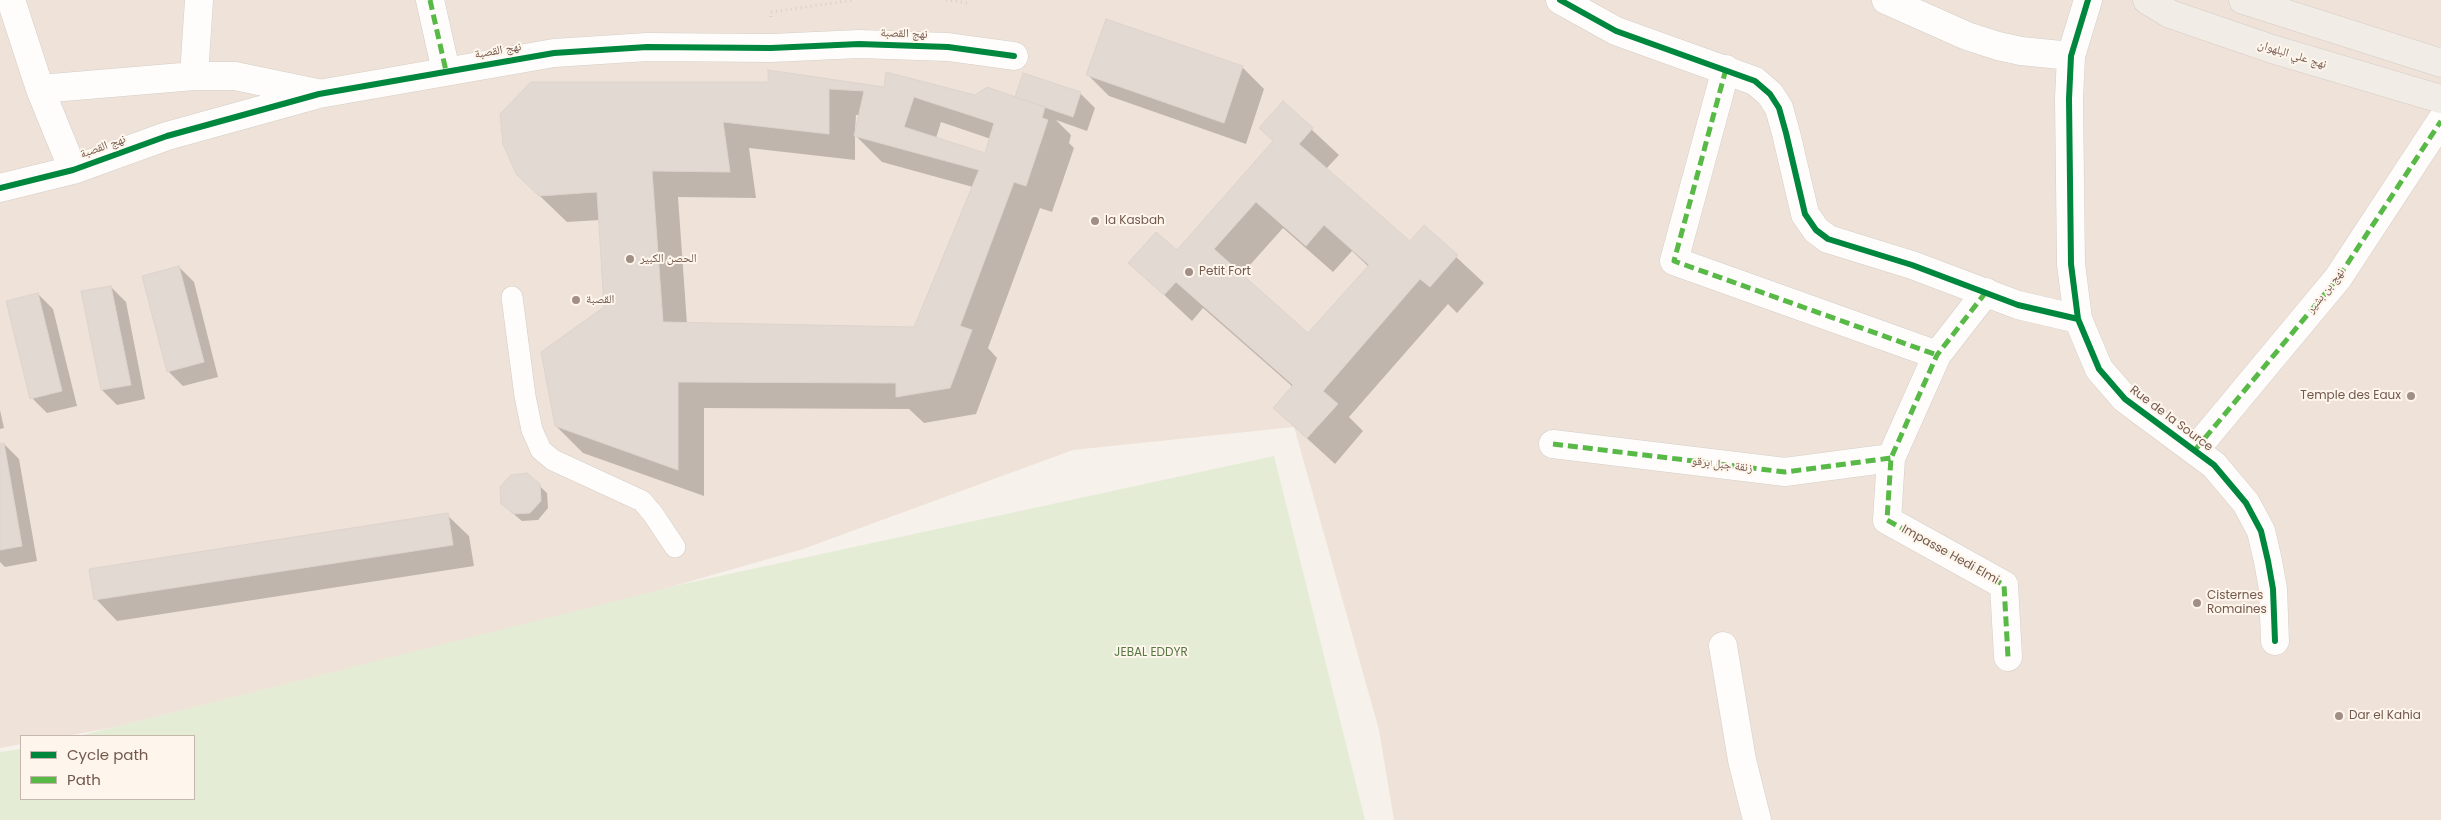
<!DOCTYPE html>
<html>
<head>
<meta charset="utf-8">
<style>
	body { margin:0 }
	#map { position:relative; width:2441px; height:820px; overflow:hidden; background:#f6f1eb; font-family:Poppins,sans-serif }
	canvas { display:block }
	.legend { position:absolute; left:20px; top:735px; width:175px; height:65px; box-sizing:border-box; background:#fef6ec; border:1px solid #c6b7ac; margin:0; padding:6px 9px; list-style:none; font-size:15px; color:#73584c }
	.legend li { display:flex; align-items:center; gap:10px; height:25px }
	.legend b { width:25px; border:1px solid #c6b7ac }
</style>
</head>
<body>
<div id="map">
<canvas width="2441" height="820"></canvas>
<ul class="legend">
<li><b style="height:6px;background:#00873e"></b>Cycle path</li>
<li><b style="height:6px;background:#58b947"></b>Path</li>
</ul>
</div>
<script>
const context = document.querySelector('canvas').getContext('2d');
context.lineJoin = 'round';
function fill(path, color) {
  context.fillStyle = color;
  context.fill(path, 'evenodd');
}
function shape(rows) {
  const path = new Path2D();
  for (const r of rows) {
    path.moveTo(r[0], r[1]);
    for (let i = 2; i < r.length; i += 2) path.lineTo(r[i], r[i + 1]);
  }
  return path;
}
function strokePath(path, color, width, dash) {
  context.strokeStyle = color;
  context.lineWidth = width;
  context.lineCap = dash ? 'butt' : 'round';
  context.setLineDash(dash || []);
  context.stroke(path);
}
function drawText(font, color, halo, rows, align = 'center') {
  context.font = font + ' Poppins,"Noto Naskh Arabic",sans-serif';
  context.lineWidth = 4;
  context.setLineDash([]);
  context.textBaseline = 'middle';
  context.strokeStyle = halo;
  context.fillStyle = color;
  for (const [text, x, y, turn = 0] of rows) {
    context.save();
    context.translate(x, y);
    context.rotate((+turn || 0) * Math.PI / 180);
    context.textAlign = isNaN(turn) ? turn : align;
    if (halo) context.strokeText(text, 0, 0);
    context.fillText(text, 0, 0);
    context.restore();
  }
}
const residential = shape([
	[0,0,2441,0,2441,820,1394,820,1379,730,1294,427,1073,450,803,549,482,641,173,717,66,736,21,736,21,744,0,748]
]);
const green = shape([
	[1274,456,1365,820,0,820,0,752,21,749,21,799,194,799,194,736,79,736,683,584]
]);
const shadow = shape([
	[1106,20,1243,68,1264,89,1246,144,1109,96,1088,75],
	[532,83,885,88,1020,100,1080,93,1095,108,1087,131,1056,120,1071,135,1069,143,1074,148,1052,212,1040,208,988,348,997,358,976,414,924,423,909,409,704,408,704,496,583,453,556,426,605,307,600,220,567,222,517,174],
	[856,115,860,115,856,131,855,130],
	[941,122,991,139,985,155,936,138],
	[855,135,882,162,973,187,915,328,687,324,678,197,756,198,749,148,855,160],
	[1283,103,1339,155,1326,169,1410,243,1424,227,1484,283,1457,313,1448,304,1349,417,1363,431,1335,464,1274,408,1293,387,1203,308,1192,321,1130,263,1177,252,1274,141],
	[1283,228,1333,272,1352,251,1369,267,1308,335,1241,275],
	[179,267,194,282,218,377,183,386,168,371],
	[111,287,126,302,145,399,117,405,102,390],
	[38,294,53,309,77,406,47,413,32,398],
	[0,410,4,428,0,429],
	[4,444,19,459,37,561,5,567,0,562,0,445],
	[527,474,547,493,548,508,538,520,522,521,510,511],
	[447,515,469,536,474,566,117,621,96,599]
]);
const building = shape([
	[1106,19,1243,66,1224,123,1086,75,1106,19],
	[768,70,884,87,886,72,975,95,987,87,1045,107,1042,118,1048,120,1026,186,1014,182,960,326,972,330,950,388,896,397,896,383,678,382,678,470,555,426,541,352,604,307,597,192,539,196,516,174,503,144,500,114,531,82,768,82,768,70],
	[829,89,864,91,854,136,979,170,914,327,663,322,652,171,730,172,723,122,829,134,829,89],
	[914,97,994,123,985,153,904,127,914,97],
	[1023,73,1081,92,1073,117,1015,97,1023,73],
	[1283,101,1313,128,1299,144,1410,241,1424,225,1458,255,1430,287,1420,279,1323,391,1338,404,1307,438,1273,408,1293,385,1176,282,1164,295,1128,263,1156,232,1177,250,1273,141,1259,128,1283,101],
	[1256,202,1306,246,1324,225,1369,265,1308,333,1214,249,1256,202],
	[179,266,204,362,167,372,142,276,179,266],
	[111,286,131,385,101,390,81,291,111,286],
	[38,293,62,391,30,399,6,301,38,293],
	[4,443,22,546,0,550,0,444,4,443],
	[527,473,540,484,541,501,530,513,514,514,501,504,500,487,511,475,527,473],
	[448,513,453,545,94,600,89,569,448,513]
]);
const path = shape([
	[946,0,967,3],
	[771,17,771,12,854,0]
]);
const service = shape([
	[512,297,525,396,532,430,541,450,553,460,642,501,653,514,675,547]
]);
const pedestrian = shape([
	[430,0,446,71],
	[1726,69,1674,261,1937,355],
	[1986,292,1937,355,1891,458,1887,520,2004,585,2008,657],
	[1553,444,1785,472,1891,458],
	[2195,450,2338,278,2441,121]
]);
const minor = shape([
	[11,0,40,89,73,170],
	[1560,0,1616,31,1755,81,1770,94,1779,108,1786,133,1805,214,1816,230,1828,239,1912,265,2018,305,2078,319],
	[1886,0,1967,36,1998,46,2021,51,2071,56],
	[2088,0,2071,56,2069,99,2071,264,2078,319,2099,369,2125,399,2214,465,2246,503,2261,531,2268,561,2273,589,2275,641],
	[194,76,199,0],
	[40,89,194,76,235,76,317,93],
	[0,188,73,170,167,136,319,94,554,53,647,47,771,48,859,44,948,47,1014,56],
	[1723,646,1742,760,1757,820]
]);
const primary = shape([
	[2147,0,2170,14,2272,49,2441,99],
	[2243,0,2441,63]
]);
const quiet = shape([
	[430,0,446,71],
	[1726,69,1674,261,1937,355],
	[1986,292,1937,355,1891,458,1887,520,2004,585,2008,657],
	[1553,444,1785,472,1891,458],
	[2195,450,2338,278,2441,121]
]);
const cycleway = shape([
	[1560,0,1616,31,1755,81,1770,94,1779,108,1786,133,1805,214,1816,230,1828,239,1912,265,2018,305,2078,319],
	[2088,0,2071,56,2069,99,2071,264,2078,319,2099,369,2125,399,2214,465,2246,503,2261,531,2268,561,2273,589,2275,641],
	[0,188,73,170,167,136,319,94,554,53,647,47,771,48,859,44,948,47,1014,56]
]);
const markers = [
	[1095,221,5,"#a18e84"],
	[630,259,5,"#a18e84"],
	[1189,272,5,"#a18e84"],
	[576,300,5,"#a18e84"],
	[2411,396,5,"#a18e84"],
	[2197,603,5,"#a18e84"],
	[2339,716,5,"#a18e84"]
];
const streetNames = [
	["نهج القصبة",904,34,2],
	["نهج القصبة",498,51,-10],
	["نهج علي البلهوان",2292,55,17],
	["نهج القصبة",103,147,-20],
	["نهج بن بشير",2326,291,-52],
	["Rue de la Source",2171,419,37],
	["زنقة جبل برقو",1722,465,7],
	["Impasse Hedi Elmi",1950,555,29]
];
const poiNames = [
	["la Kasbah",1105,221],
	["الحصن الكبير",640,259],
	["Petit Fort",1199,272],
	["القصبة",586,300],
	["Temple des Eaux",2401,396,"right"],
	["Cisternes",2207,596],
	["Romaines",2207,610],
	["Dar el Kahia",2349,716]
];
const parkNames = [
	["JEBAL EDDYR",1151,653]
];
fill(residential, '#efe3d9');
fill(green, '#e4ecd6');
fill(shadow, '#0003');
fill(building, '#e2d9d3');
strokePath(building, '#dfd4cd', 1);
strokePath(service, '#d4cdc6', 22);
strokePath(pedestrian, '#d4cdc6', 29);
strokePath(minor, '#d4cdc6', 29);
strokePath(primary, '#d5ccc6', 29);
strokePath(path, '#d7d0cb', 3, [1, 4]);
strokePath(service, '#fefdfc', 21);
strokePath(pedestrian, '#fefdfc', 28);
strokePath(minor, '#fefdfc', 28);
strokePath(primary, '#f1ece6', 28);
strokePath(quiet, '#58b947', 5, [10, 5]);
strokePath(cycleway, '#00873e', 6);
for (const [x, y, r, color] of markers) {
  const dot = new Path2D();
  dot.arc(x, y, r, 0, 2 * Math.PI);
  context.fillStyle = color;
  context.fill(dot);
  strokePath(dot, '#fef6ec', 2);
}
drawText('12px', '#73584c', '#fef6ec', streetNames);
drawText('12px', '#73584c', '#fef6ec', poiNames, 'left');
drawText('12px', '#577844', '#fef6ec', parkNames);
</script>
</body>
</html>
